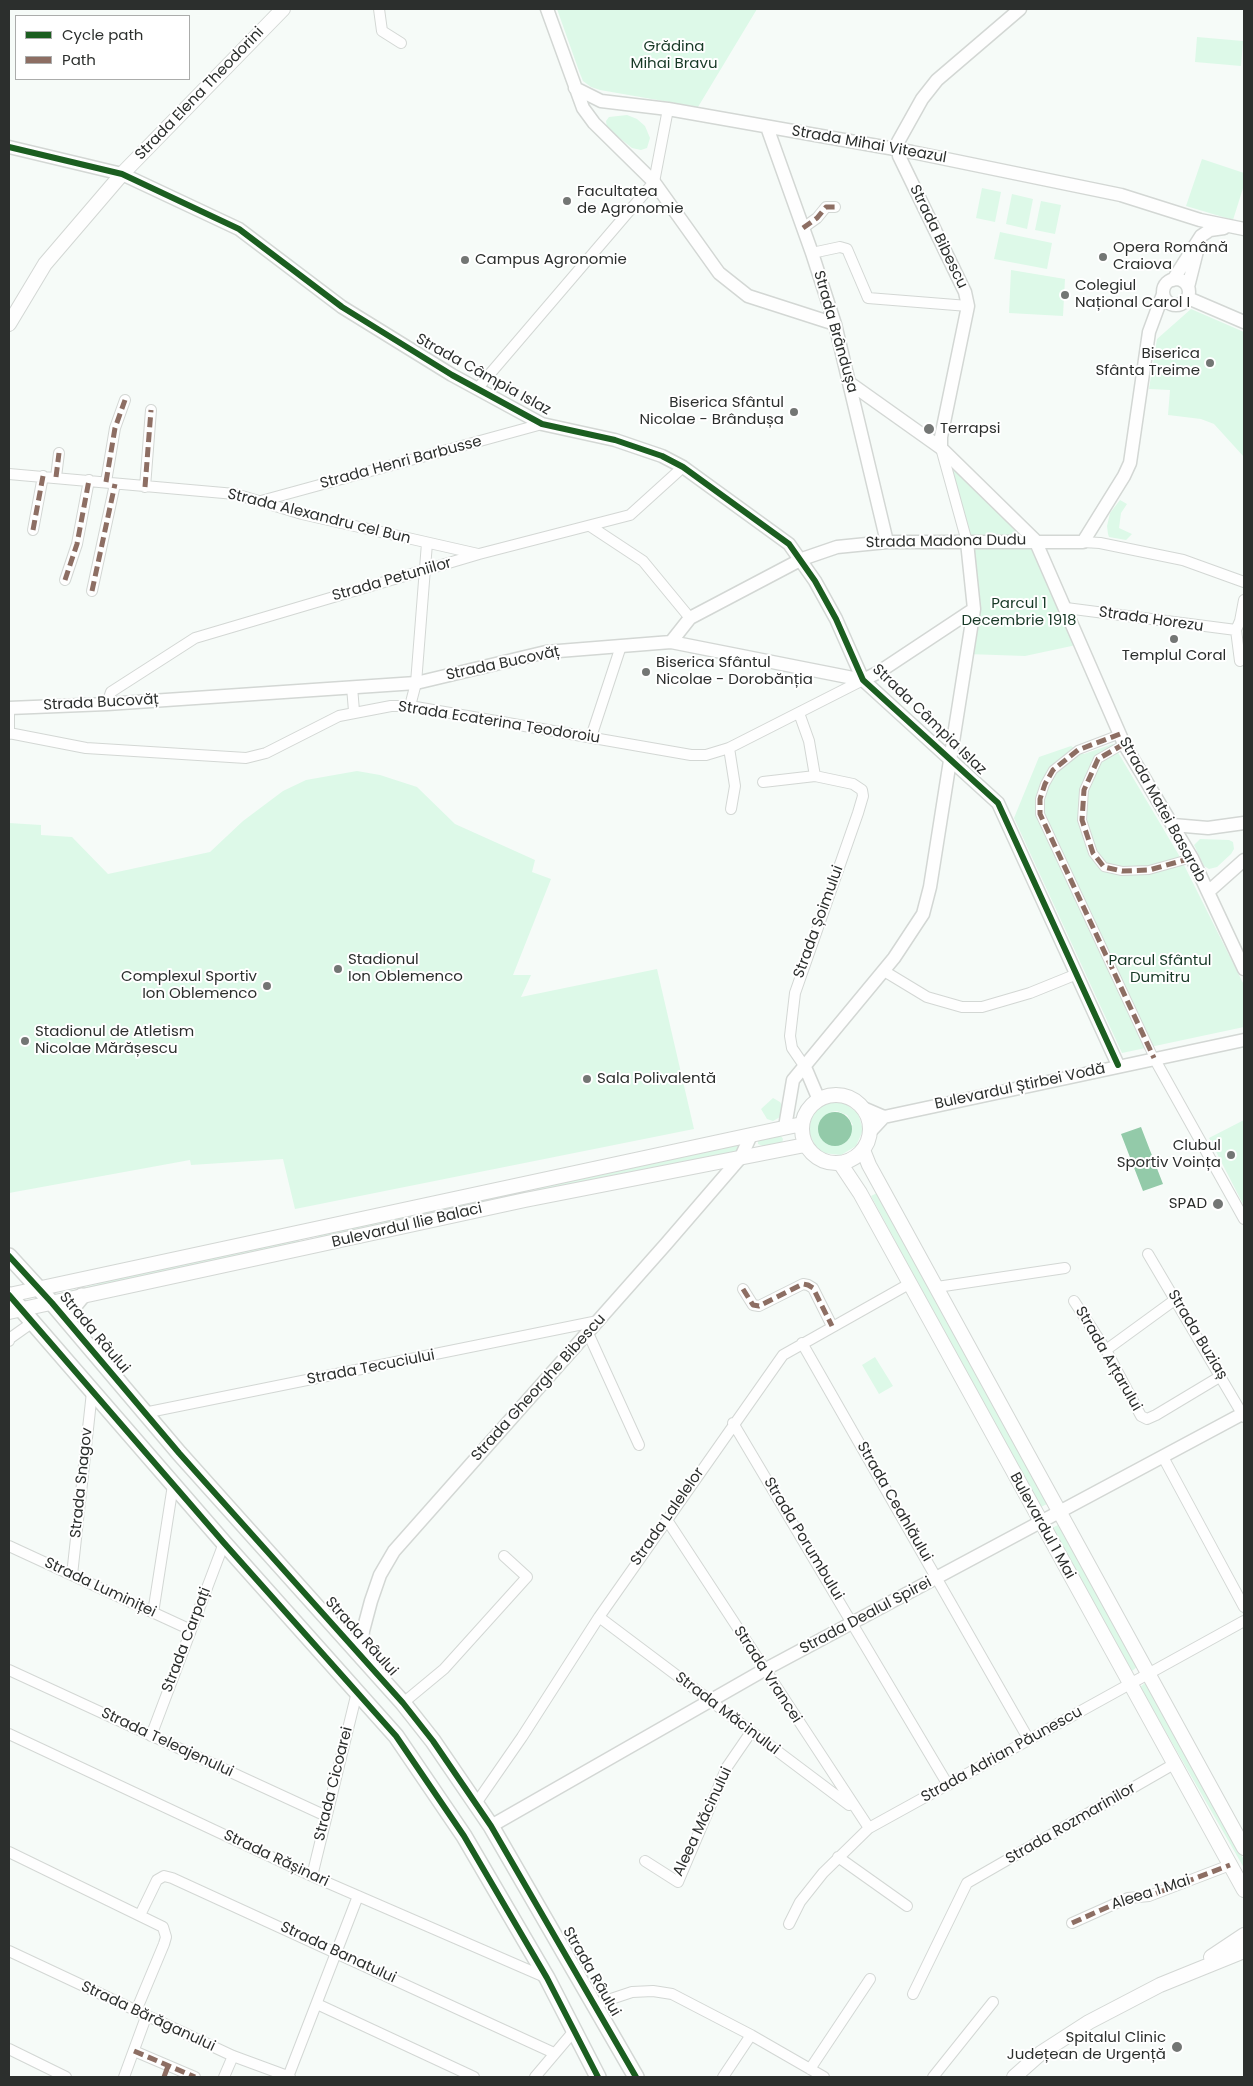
<!DOCTYPE html>
<html>
<head>
<meta charset="utf-8">
<style>
	body { margin:0 }
	#map { position:relative; width:1253px; height:2086px; overflow:hidden; background:#f6fbf8; font-family:Poppins,sans-serif }
	canvas { display:block }
	.frame { position:absolute; inset:0; border:10px solid #2c2f2d; pointer-events:none }
	.legend { position:absolute; left:15px; top:15px; width:175px; height:65px; box-sizing:border-box; background:#fff; border:1px solid #abacab; margin:0; padding:6px 9px; list-style:none; font-size:15px; color:#2c2f2d }
	.legend li { display:flex; align-items:center; gap:10px; height:25px }
	.legend b { width:25px; border:1px solid #abacab }
</style>
</head>
<body>
<div id="map">
<canvas width="1253" height="2086"></canvas>
<div class="frame"></div>
<ul class="legend">
<li><b style="height:6px;background:#1b5e20"></b>Cycle path</li>
<li><b style="height:6px;background:#8d6e63"></b>Path</li>
</ul>
</div>
<script>
const context = document.querySelector('canvas').getContext('2d');
context.lineJoin = 'round';
function fill(path, color) {
  context.fillStyle = color;
  context.fill(path, 'evenodd');
}
function shape(rows) {
  const path = new Path2D();
  for (const r of rows) {
    if (r.length === 3) {
      path.moveTo(r[0] + r[2], r[1]);
      path.arc(r[0], r[1], r[2], 0, 2 * Math.PI);
      continue;
    }
    path.moveTo(r[0], r[1]);
    for (let i = 2; i < r.length; i += 2) path.lineTo(r[i], r[i + 1]);
  }
  return path;
}
function strokePath(path, color, width, dash) {
  context.strokeStyle = color;
  context.lineWidth = width;
  context.lineCap = dash ? 'butt' : 'round';
  context.setLineDash(dash || []);
  context.stroke(path);
}
function drawText(font, color, halo, rows, align = 'center') {
  context.font = font + ' Poppins,sans-serif';
  context.lineWidth = 4;
  context.setLineDash([]);
  context.textBaseline = 'middle';
  context.strokeStyle = halo;
  context.fillStyle = color;
  for (const [text, x, y, turn = 0] of rows) {
    context.save();
    context.translate(x, y);
    context.rotate((+turn || 0) * Math.PI / 180);
    context.textAlign = isNaN(turn) ? turn : align;
    if (halo) context.strokeText(text, 0, 0);
    context.fillText(text, 0, 0);
    context.restore();
  }
}
const green = shape([
	[557,9,757,9,698,107,600,90,591,87,583,81,579,71],
	[1197,37,1243,41,1241,66,1195,62],
	[627,115,637,119,645,126,650,138,647,148,641,150,632,148,607,128,606,121,609,117],
	[1202,159,1244,173,1244,185,1233,220,1186,206],
	[982,188,1001,192,995,222,976,218],
	[1012,194,1033,199,1027,229,1006,224],
	[1041,201,1061,205,1055,234,1035,230],
	[1000,232,1052,243,1047,269,994,259],
	[1011,270,1065,279,1063,316,1009,313],
	[1191,309,1244,332,1244,457,1214,424,1201,419,1168,415,1170,390,1149,389,1157,339],
	[945,463,958,470,1025,531,1081,644,1025,656,967,654,975,594],
	[1120,500,1127,504,1121,513,1119,528,1132,534,1126,540,1109,537,1108,534,1107,526,1110,513],
	[1113,744,1180,857,1244,985,1244,1027,1122,1053,1014,818,1039,757,1071,746,1084,754],
	[357,771,380,775,417,787,455,824,535,860,532,872,551,879,513,975,531,975,521,997,657,969,694,1129,295,1209,283,1159,191,1165,190,1160,9,1193,9,823,41,825,41,835,72,837,108,874,210,852,243,821,283,791,306,780],
	[1200,839,1229,840,1233,842,1234,849,1231,854,1217,867,1209,869,1204,866,1194,845],
	[773,1098,780,1102,783,1107,782,1116,773,1121,767,1119,761,1109],
	[835,1101,844,1103,858,1113,863,1130,856,1146,841,1155,823,1153,816,1147,808,1131,813,1114,819,1107],
	[837,1111,847,1115,853,1125,822,1140,818,1129,831,1112],
	[1244,1120,1244,1206,1209,1138],
	[775,1135,781,1136,783,1139,782,1143,765,1147,758,1144,758,1140],
	[740,1143,740,1152,538,1193,536,1190,538,1187],
	[519,1190,523,1191,524,1195,318,1238,318,1235],
	[877,1193,1047,1504,1041,1507,995,1427,871,1196],
	[298,1239,300,1243,61,1295,61,1293,98,1284,105,1279],
	[875,1357,893,1386,879,1394,862,1365],
	[1058,1525,1137,1667,1132,1671,1052,1528],
	[1145,1683,1244,1860,1244,1868,1140,1687]
]);
const water = shape([
	[835,1129,17],
	[1141,1127,1163,1184,1143,1191,1121,1134]
]);
const pedestrian = shape([
	[1120,734,1078,750,1053,770,1045,784,1040,799,1040,814,1154,1058],
	[1124,744,1098,759,1084,790,1082,820,1093,853,1104,867,1122,871,1149,870,1192,858]
]);
const minor = shape([
	[379,9,382,31,401,43],
	[803,228,817,218,826,207,835,207],
	[812,253,840,247,847,249,868,298,968,306],
	[477,389,654,182,668,109],
	[941,448,967,542],
	[9,474,235,494,302,514,478,554],
	[56,477,59,453],
	[106,482,115,428,125,400],
	[145,487,151,410],
	[261,501,542,424],
	[590,526,643,561,690,618],
	[33,530,43,476],
	[1083,542,1100,543,1183,560,1244,582],
	[65,580,77,544,89,480],
	[92,591,115,484],
	[1066,608,1236,630],
	[1240,661,1236,630,1240,621,1244,600],
	[352,687,354,711],
	[107,704,111,692,195,638,479,554,630,515,683,467],
	[410,706,416,683,427,543],
	[9,708,9,734],
	[799,713,809,741,815,776],
	[9,733,86,748,246,758,266,753,339,716,391,706,410,706,691,755,706,755,729,748,863,680],
	[591,737,621,646],
	[729,748,735,786,731,809],
	[763,782,815,776,853,784,862,790,863,796,858,813,795,993,790,1036,792,1048,805,1067],
	[884,971,927,997,962,1007,982,1007,1030,993,1077,974],
	[1154,1058,1244,1219],
	[1148,1254,1244,1417],
	[937,1287,1065,1268],
	[743,1289,753,1305,759,1306,803,1284,808,1285,813,1288,832,1326],
	[1074,1301,1106,1350,1141,1416,1147,1419,1156,1415,1221,1376],
	[588,1333,639,1445],
	[9,1341,9,1339,33,1322],
	[802,1343,1029,1740],
	[1106,1350,1176,1299],
	[144,1413,598,1321],
	[733,1423,948,1785],
	[1163,1457,1244,1607],
	[667,1520,869,1828],
	[9,1546,191,1630],
	[72,1575,92,1392],
	[153,1613,173,1485],
	[599,1617,849,1805],
	[9,1670,326,1816],
	[403,1703,444,1669,527,1577,504,1556],
	[9,1734,312,1876,547,1978],
	[151,1736,224,1543],
	[477,1802,522,1737,599,1617,783,1355,909,1284],
	[9,1852,163,1927,166,1937,164,1944,136,2011],
	[838,1857,907,1906],
	[645,1861,678,1882,727,1767,751,1732],
	[312,1876,357,1692],
	[140,1915,157,1880,164,1876,172,1878,554,2053],
	[1072,1923,1128,1898,1149,1896,1230,1865],
	[789,1924,800,1902,823,1873,869,1828,1244,1621],
	[9,1951,233,2056,290,2077],
	[913,1994,967,1883,1174,1764],
	[317,2004,474,2077],
	[596,2004,632,1992,653,1991,672,1994,751,2035,824,2077],
	[9,2049,66,2077],
	[134,2051,195,2077],
	[810,2069,870,1979],
	[124,2077,146,2017],
	[224,2077,233,2056],
	[288,2077,358,1896],
	[535,2077,574,2031],
	[723,2077,751,2035],
	[933,2077,993,2002]
]);
const tertiary = shape([
	[547,9,583,108,594,123,654,182,719,273,748,296,835,324],
	[575,88,601,101,668,109,912,152,1121,195,1200,220,1244,229],
	[767,127,812,253,835,324,887,542],
	[9,147,122,174,239,229,342,307,452,375,542,424,615,440,662,456,683,467,789,544,815,581,836,619,863,680,998,803,1118,1065],
	[1176,292,13],
	[1173,280,1201,236,1210,230,1224,228],
	[1188,287,1198,247],
	[1188,298,1244,322],
	[851,384,941,448,1035,540,1124,744,1192,858,1244,969],
	[941,448,941,437,968,306,965,292,899,156,898,142,922,99,937,80,1020,9],
	[671,642,690,618,802,559,837,547,887,542,1083,542,1124,476,1130,463,1149,332,1163,294],
	[9,708,107,704,416,683,546,652,671,642,863,680,879,672,974,609],
	[1173,825,1208,828,1244,823],
	[1208,892,1244,860],
	[805,1067,819,1100],
	[863,1108,884,1117,1244,1040],
	[785,1127,793,1080,894,958,923,914,930,887,974,609,967,542],
	[870,1132,884,1117],
	[361,1658,363,1631,371,1601,380,1575,394,1551,666,1244,741,1157,751,1135],
	[491,1826,764,1670,1244,1413]
]);
const secondary = shape([
	[9,324,45,264,122,174,283,9],
	[836,1129,34],
	[863,1150,869,1165,1244,1848],
	[840,1163,860,1193,1244,1890],
	[9,1295,802,1124],
	[9,1312,525,1200,805,1145],
	[1211,1957,1244,1935],
	[1014,2077,1041,2053,1089,2022,1160,1985,1244,1951]
]);
const primary = shape([
	[9,1256,52,1303,179,1453,403,1703,433,1741,491,1826,636,2077],
	[9,1295,224,1543,396,1736,464,1836,547,1978,598,2077],
	[69,1323,69,1315,73,1307,82,1296]
]);
const quiet = shape([
	[803,228,817,218,826,207,835,207],
	[56,477,59,453],
	[106,482,115,428,125,400],
	[145,487,151,410],
	[33,530,43,476],
	[65,580,77,544,89,480],
	[92,591,115,484],
	[1120,734,1078,750,1053,770,1045,784,1040,799,1040,814,1154,1058],
	[1124,744,1098,759,1084,790,1082,820,1093,853,1104,867,1122,871,1149,870,1192,858],
	[743,1289,753,1305,759,1306,803,1284,808,1285,813,1288,832,1326],
	[1072,1923,1128,1898,1149,1896,1230,1865],
	[134,2051,195,2077],
	[164,2077,168,2066]
]);
const cycleway = shape([
	[9,147,122,174,239,229,342,307,452,375,542,424,615,440,662,456,683,467,789,544,815,581,836,619,863,680,998,803,1118,1065],
	[9,1256,52,1303,179,1453,403,1703,433,1741,491,1826,636,2077],
	[9,1295,224,1543,396,1736,464,1836,547,1978,598,2077]
]);
const markers = [
	[567,201,5,"#737674"],
	[1103,257,5,"#737674"],
	[465,260,5,"#737674"],
	[1065,295,5,"#737674"],
	[1210,363,5,"#737674"],
	[794,412,5,"#737674"],
	[929,429,6,"#737674"],
	[1174,639,5,"#737674"],
	[646,672,5,"#737674"],
	[338,969,5,"#737674"],
	[267,986,5,"#737674"],
	[25,1041,5,"#737674"],
	[587,1079,5,"#737674"],
	[1231,1155,5,"#737674"],
	[1218,1204,6,"#737674"],
	[1177,2047,6,"#737674"]
];
const parkNames = [
	["Grădina",674,47],
	["Mihai Bravu",674,64],
	["Parcul 1",1019,604],
	["Decembrie 1918",1019,621],
	["Parcul Sfântul",1160,961],
	["Dumitru",1160,978]
];
const streetNames = [
	["Strada Elena Theodorini",200,94,-46],
	["Strada Mihai Viteazul",869,145,10],
	["Strada Bibescu",938,237,64],
	["Strada Brândușa",835,332,74],
	["Strada Câmpia Islaz",483,375,29],
	["Strada Henri Barbusse",401,463,-15],
	["Strada Alexandru cel Bun",319,517,14],
	["Strada Madona Dudu",946,542,-1],
	["Strada Petuniilor",392,580,-16],
	["Strada Horezu",1151,620,8],
	["Strada Bucovăț",503,664,-12],
	["Strada Bucovăț",101,703,-3],
	["Strada Câmpia Islaz",929,720,44],
	["Strada Ecaterina Teodoroiu",499,723,9],
	["Strada Matei Basarab",1162,810,61],
	["Strada Șoimului",819,922,-70],
	["Bulevardul Știrbei Vodă",1020,1087,-12],
	["Bulevardul Ilie Balaci",407,1226,-13],
	["Strada Râului",94,1333,50],
	["Strada Buziaș",1197,1335,59],
	["Strada Arțarului",1108,1359,60],
	["Strada Tecuciului",371,1368,-11],
	["Strada Gheorghe Bibescu",539,1388,-48],
	["Strada Snagov",82,1483,-84],
	["Strada Ceahlăului",894,1502,60],
	["Strada Lalelelor",668,1517,-55],
	["Bulevardul 1 Mai",1042,1526,61],
	["Strada Porumbului",803,1539,59],
	["Strada Luminiței",100,1588,25],
	["Strada Dealul Spirei",866,1616,-28],
	["Strada Râului",361,1637,48],
	["Strada Carpați",187,1640,-69],
	["Strada Vrancei",767,1675,57],
	["Strada Măcinului",727,1714,37],
	["Strada Teleajenului",167,1743,25],
	["Strada Adrian Păunescu",1002,1755,-29],
	["Strada Cicoarei",334,1784,-76],
	["Aleea Măcinului",703,1822,-65],
	["Strada Rozmarinilor",1071,1824,-30],
	["Strada Rășinari",276,1859,25],
	["Aleea 1 Mai",1151,1893,-18],
	["Strada Banatului",338,1953,25],
	["Strada Râului",591,1972,60],
	["Strada Bărăganului",148,2017,25]
];
const poiNames = [
	["Facultatea",577,192],
	["de Agronomie",577,209],
	["Opera Română",1113,248],
	["Craiova",1113,265],
	["Campus Agronomie",475,260],
	["Colegiul",1075,286],
	["Național Carol I",1075,303],
	["Biserica",1200,354,"right"],
	["Sfânta Treime",1200,371,"right"],
	["Biserica Sfântul",784,403,"right"],
	["Nicolae - Brândușa",784,420,"right"],
	["Terrapsi",940,429],
	["Templul Coral",1174,656,"center"],
	["Biserica Sfântul",656,663],
	["Nicolae - Dorobănția",656,680],
	["Stadionul",348,960],
	["Ion Oblemenco",348,977],
	["Complexul Sportiv",257,977,"right"],
	["Ion Oblemenco",257,994,"right"],
	["Stadionul de Atletism",35,1032],
	["Nicolae Mărășescu",35,1049],
	["Sala Polivalentă",597,1079],
	["Clubul",1221,1146,"right"],
	["Sportiv Voința",1221,1163,"right"],
	["SPAD",1207,1204,"right"],
	["Spitalul Clinic",1166,2038,"right"],
	["Județean de Urgență",1166,2055,"right"]
];
fill(green, '#ddf9e8');
fill(water, '#93caa9');
strokePath(pedestrian, '#d3d7d4', 10);
strokePath(minor, '#d3d7d4', 12);
strokePath(tertiary, '#d3d7d4', 15);
strokePath(secondary, '#d3d7d4', 16);
strokePath(primary, '#d3d7d4', 18);
strokePath(pedestrian, '#fefefe', 8);
strokePath(minor, '#fefefe', 10);
strokePath(tertiary, '#fefefe', 12);
strokePath(secondary, '#fefefe', 14);
strokePath(primary, '#fefefe', 15);
strokePath(quiet, '#8d6e63', 5, [10, 5]);
strokePath(cycleway, '#1b5e20', 6);
for (const [x, y, r, color] of markers) {
  const dot = new Path2D();
  dot.arc(x, y, r, 0, 2 * Math.PI);
  context.fillStyle = color;
  context.fill(dot);
  strokePath(dot, '#fff', 2);
}
drawText('15px', '#173926', '#fff', parkNames);
drawText('15px', '#2c2f2d', '#fff', streetNames);
drawText('15px', '#2c2f2d', '#fff', poiNames, 'left');
</script>
</body>
</html>
